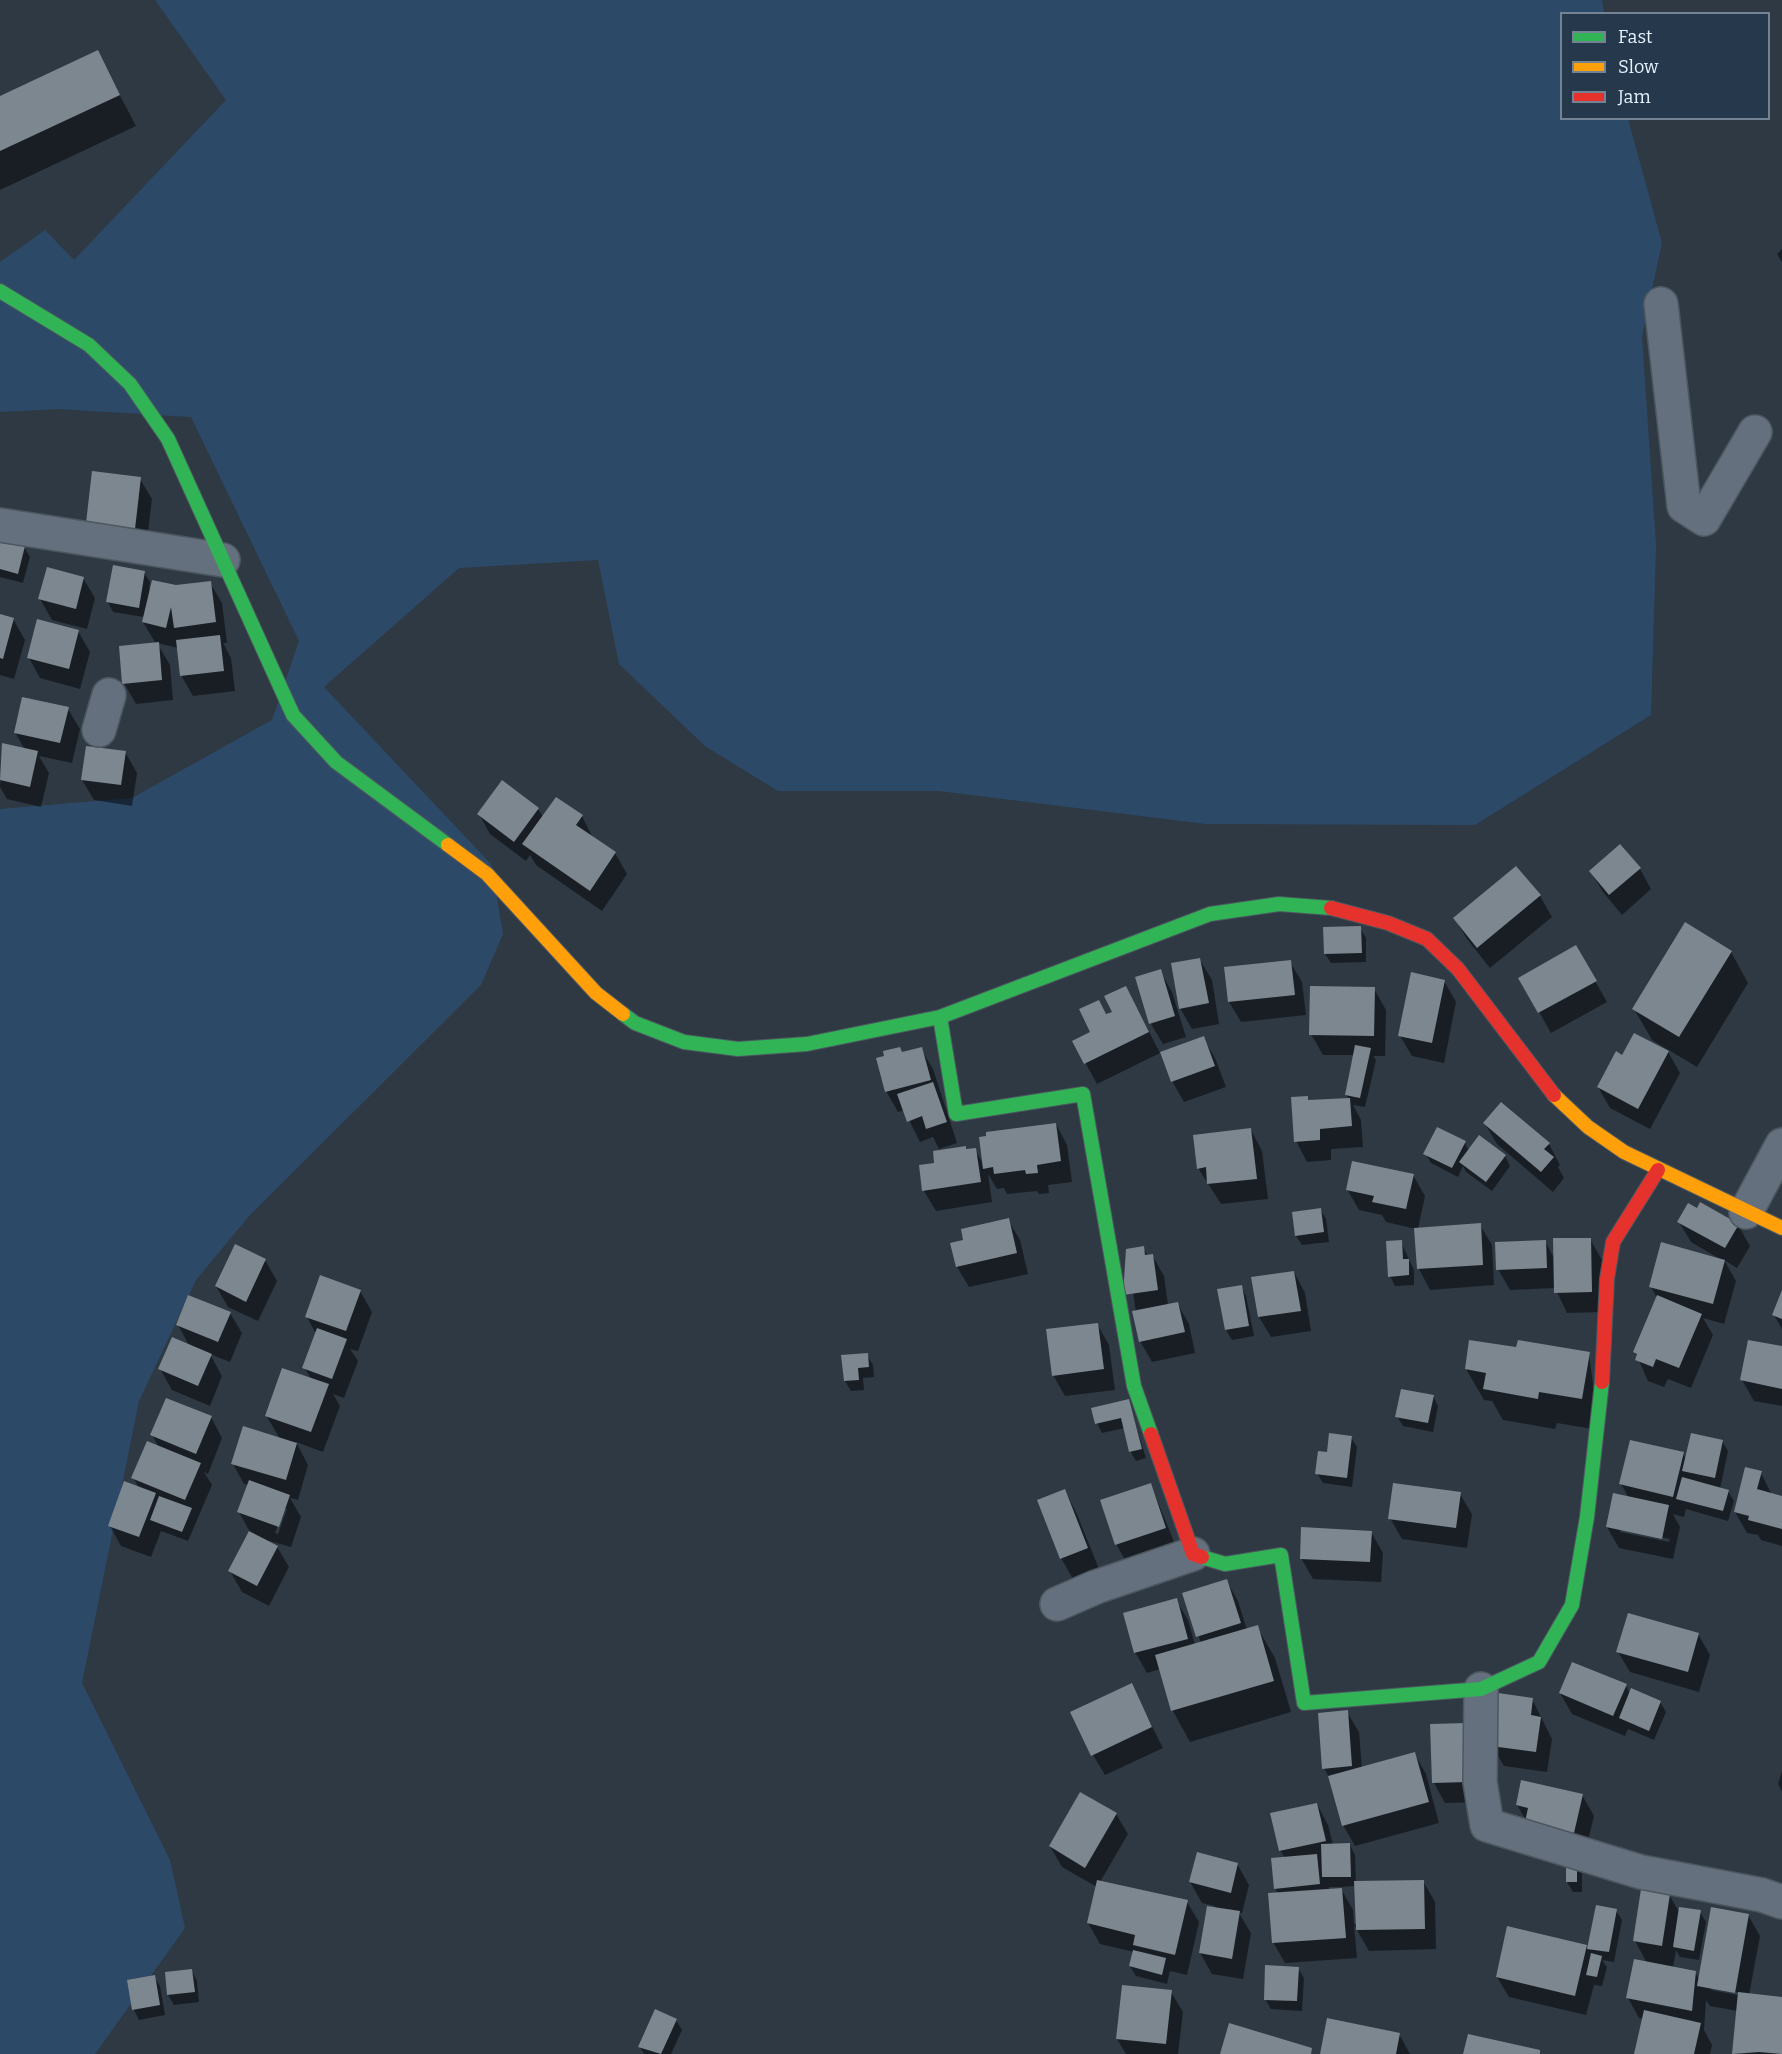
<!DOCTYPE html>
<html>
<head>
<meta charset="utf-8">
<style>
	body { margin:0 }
	#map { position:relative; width:1782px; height:2054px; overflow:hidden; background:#2e3944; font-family:Bitter,serif }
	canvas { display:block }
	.legend { position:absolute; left:1560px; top:12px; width:210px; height:108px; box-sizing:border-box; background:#26394c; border:2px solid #738393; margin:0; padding:8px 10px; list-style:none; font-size:18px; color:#e6f2fe }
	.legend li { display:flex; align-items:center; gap:12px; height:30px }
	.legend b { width:30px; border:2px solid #738393 }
</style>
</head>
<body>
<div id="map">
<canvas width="1782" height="2054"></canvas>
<ul class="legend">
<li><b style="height:8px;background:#30b455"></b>Fast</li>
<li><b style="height:8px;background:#ff9f0a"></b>Slow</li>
<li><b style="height:8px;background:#e5322d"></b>Jam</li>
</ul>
</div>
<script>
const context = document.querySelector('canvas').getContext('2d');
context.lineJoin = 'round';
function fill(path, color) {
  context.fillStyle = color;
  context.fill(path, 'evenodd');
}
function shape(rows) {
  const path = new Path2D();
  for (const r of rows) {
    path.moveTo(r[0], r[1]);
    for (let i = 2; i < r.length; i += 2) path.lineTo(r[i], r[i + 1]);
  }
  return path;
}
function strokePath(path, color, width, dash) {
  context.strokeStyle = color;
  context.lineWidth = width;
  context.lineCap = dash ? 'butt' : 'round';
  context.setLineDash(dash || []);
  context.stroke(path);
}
const green = shape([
	[155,0,1602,0,1604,13,1562,14,1562,118,1628,119,1662,243,1642,336,1656,545,1651,715,1475,825,1206,824,939,791,778,791,705,746,619,664,598,560,459,568,324,687,491,864,503,934,481,985,250,1215,196,1280,139,1401,82,1683,170,1860,185,1928,95,2054,0,2054,0,809,132,798,272,720,299,641,191,417,58,409,0,412,0,262,45,230,74,260,226,100]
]);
const shadow = shape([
	[97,52,136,126,0,190,0,98],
	[1782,249,1782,262,1777,254],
	[140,479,152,499,146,549,100,543],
	[0,541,24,547,30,557,23,583,0,577],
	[144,572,150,582,149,589,151,589,210,583,222,603,227,643,223,643,231,658,235,691,193,696,181,675,178,648,157,643,170,665,173,700,136,704,124,683,156,644,143,622,144,617,113,612,108,602],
	[83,578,95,598,87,629,52,620,40,599],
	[0,615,13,619,25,640,14,679,0,675],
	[78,631,90,652,80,689,40,678,29,658],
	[68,709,80,729,72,763,39,756,49,773,41,807,7,799,0,787,3,745,25,750,15,732],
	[125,752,137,773,132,806,94,800,82,780],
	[538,809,543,817,582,816,593,838,615,853,627,874,602,911,536,865,530,855,526,861,490,834,479,814],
	[1516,868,1540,896,1552,917,1490,968,1467,939,1455,919],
	[1640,869,1651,889,1622,915,1603,892,1591,872],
	[1360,928,1366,938,1366,962,1331,963,1325,954],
	[1576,947,1607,1002,1551,1033,1520,978],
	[1731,952,1748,983,1697,1067,1652,1040,1634,1009],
	[1200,960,1212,980,1219,1024,1192,1029,1180,1008],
	[1290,962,1302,982,1306,1015,1241,1022,1229,1002],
	[1160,971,1172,992,1186,1037,1163,1044,1151,1024,1137,978],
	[1444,981,1456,1002,1444,1063,1412,1056,1400,1036],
	[1374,989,1386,1010,1385,1056,1373,1056,1376,1060,1365,1107,1353,1105,1361,1120,1363,1147,1331,1149,1331,1160,1307,1162,1296,1141,1307,1097,1309,1102,1349,1099,1346,1095,1355,1055,1323,1055,1311,1034],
	[1137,1008,1160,1053,1097,1084,1074,1042,1092,1032,1107,1016],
	[1203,1038,1215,1058,1226,1087,1184,1102,1172,1081],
	[921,1049,933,1069,957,1143,939,1149,933,1137,920,1142,904,1110,898,1112,886,1091,903,1053],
	[1667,1050,1680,1073,1650,1129,1610,1108,1598,1087,1623,1057],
	[1056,1124,1067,1145,1072,1182,1048,1185,1049,1193,1039,1194,1037,1191,1007,1194,1004,1188,997,1189,988,1174,992,1202,936,1211,924,1191,936,1164,975,1150,984,1165],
	[1485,1124,1549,1144,1560,1165,1558,1167,1564,1178,1553,1192,1497,1144],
	[1251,1130,1262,1151,1268,1199,1221,1204,1198,1168],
	[1464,1142,1469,1151,1505,1156,1510,1166,1492,1191,1466,1172,1463,1166,1458,1177,1431,1163,1425,1153],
	[1413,1175,1425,1196,1418,1229,1480,1225,1492,1245,1494,1285,1430,1290,1419,1269,1416,1229,1386,1222,1382,1215,1359,1210,1347,1189],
	[1320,1209,1326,1219,1329,1242,1302,1245,1296,1236],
	[1008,1220,1020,1240,1028,1274,969,1287,957,1267,952,1244,965,1241],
	[1679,1222,1738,1225,1750,1246,1737,1268,1724,1260,1736,1281,1724,1324,1703,1318,1713,1335,1691,1388,1668,1379,1664,1387,1648,1381,1635,1352,1657,1298,1651,1287,1720,1259,1691,1242],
	[1590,1239,1602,1260,1603,1312,1567,1313,1555,1288,1510,1290,1498,1269,1545,1241,1554,1258],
	[1401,1242,1414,1270,1414,1285,1395,1286,1390,1276],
	[1143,1248,1148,1256,1152,1255,1164,1276,1168,1305,1177,1303,1189,1324,1195,1353,1152,1362,1140,1341,1127,1250],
	[265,1260,277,1281,258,1321,228,1307,216,1286],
	[1294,1272,1305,1293,1311,1331,1271,1337,1259,1317],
	[1241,1286,1246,1296,1254,1336,1232,1340,1226,1330,1219,1290],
	[360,1291,372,1312,358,1351,350,1349,358,1361,344,1398,333,1394,340,1406,323,1452,296,1442,308,1465,298,1500,290,1498,301,1517,291,1547,259,1538,277,1547,289,1567,269,1606,242,1592,230,1571,250,1532,239,1512,248,1485,244,1484,233,1464,280,1439,266,1415,311,1379,304,1367,316,1334,307,1317],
	[284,1509,287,1509,278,1534,275,1533],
	[1782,1296,1782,1329,1774,1315],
	[230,1313,242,1333,230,1362,210,1354,222,1376,210,1406,172,1390,160,1369,190,1347,178,1325],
	[1097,1324,1109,1345,1115,1390,1065,1396,1053,1375],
	[1782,1348,1782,1406,1754,1401,1742,1380],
	[1518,1349,1589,1354,1599,1430,1557,1423,1555,1429,1503,1420,1492,1401,1484,1400,1466,1369],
	[867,1355,873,1365,874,1377,863,1378,864,1390,851,1391,845,1381],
	[1433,1396,1438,1406,1433,1432,1403,1426,1397,1416],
	[1128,1400,1146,1458,1136,1461,1130,1451,1125,1428,1102,1433,1097,1423],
	[211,1417,222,1438,208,1474,204,1472,212,1485,188,1541,161,1531,151,1557,121,1546,110,1526,139,1488,133,1477,159,1448,152,1434],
	[1351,1437,1357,1447,1352,1487,1323,1483,1317,1473,1328,1453],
	[1722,1441,1728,1451,1720,1489,1728,1491,1734,1501,1728,1521,1686,1509,1684,1517,1673,1514,1680,1527,1673,1559,1619,1548,1607,1527,1629,1498,1621,1484,1683,1453,1686,1460],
	[1620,1529,1670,1539,1669,1542,1620,1532],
	[1761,1473,1772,1495,1782,1497,1782,1546,1761,1540,1758,1535,1747,1533,1735,1512],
	[1151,1485,1177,1549,1128,1565,1116,1544],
	[1065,1491,1076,1512,1099,1569,1073,1579,1061,1558],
	[1460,1494,1472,1514,1467,1548,1402,1539,1390,1518],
	[1371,1532,1383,1553,1381,1582,1313,1579,1301,1558],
	[1226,1580,1238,1601,1247,1630,1257,1627,1275,1658,1291,1712,1190,1742,1173,1711,1160,1669,1147,1673,1135,1652,1176,1600,1188,1620,1195,1645,1201,1643,1184,1594],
	[1698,1634,1710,1655,1699,1692,1630,1672,1618,1652],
	[1131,1685,1163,1748,1105,1775,1093,1755],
	[1626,1686,1630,1694,1660,1702,1666,1712,1654,1740,1628,1729,1625,1736,1572,1714,1560,1693],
	[1532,1699,1552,1739,1547,1772,1504,1766,1492,1746],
	[1347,1712,1359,1732,1362,1768,1414,1753,1426,1774,1439,1823,1355,1846,1343,1825,1331,1781,1324,1768],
	[1432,1726,1479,1802,1445,1803,1434,1783],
	[1782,1771,1782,1792,1778,1784],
	[1582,1795,1594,1816,1585,1853,1539,1842,1517,1805],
	[1317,1804,1328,1825,1333,1845,1350,1845,1355,1855,1356,1883,1423,1881,1435,1902,1436,1949,1369,1951,1354,1925,1357,1958,1285,1963,1273,1942,1278,1894,1275,1888,1285,1858,1280,1850],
	[1356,1886,1357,1924,1354,1924,1353,1910,1340,1887],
	[1329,1887,1340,1887,1340,1889,1329,1890],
	[1116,1814,1128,1834,1100,1882,1187,1902,1199,1922,1187,1975,1170,1971,1167,1984,1136,1976,1130,1966,1134,1952,1100,1944,1088,1923,1097,1887,1062,1867,1050,1846],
	[1576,1863,1582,1873,1582,1892,1573,1892,1567,1882],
	[1237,1864,1249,1885,1242,1913,1239,1913,1251,1933,1243,1979,1212,1974,1200,1953,1215,1906,1202,1903,1190,1882],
	[1669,1895,1680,1913,1700,1912,1706,1922,1699,1960,1680,1957,1676,1950,1673,1968,1695,1972,1699,1979,1748,1915,1760,1936,1749,1995,1782,1998,1782,2054,1733,2054,1738,2011,1710,2006,1706,2000,1704,2030,1712,2045,1710,2054,1636,2054,1644,2019,1639,2018,1628,1998,1647,1963,1635,1941],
	[1711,1987,1742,1993,1742,1996,1711,1990],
	[1597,1907,1616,1911,1622,1920,1614,1962,1602,1960,1607,1967,1602,1986,1594,1985,1586,2015,1509,1997,1497,1977,1586,1946,1589,1950],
	[1298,1968,1304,1978,1302,2011,1271,2009,1265,1999],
	[192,1971,197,1981,199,2002,174,2005,168,1995,166,1973],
	[154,1977,160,1986,165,2015,139,2020,134,2010,129,1981],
	[1171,1992,1183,2012,1178,2054,1126,2054,1117,2039],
	[676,2020,682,2030,671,2054,644,2054,640,2047],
	[1399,2034,1410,2054,1321,2054]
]);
const building = shape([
	[98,50,120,95,0,151,0,96],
	[92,471,141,477,135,529,86,523],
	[0,539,25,546,18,574,0,569],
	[113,565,145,571,139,608,106,602],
	[47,567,84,577,76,609,38,599],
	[152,580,176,585,211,581,216,622,174,628,171,607,166,628,142,622],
	[0,614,14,618,3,659,0,658],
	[37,619,79,630,69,669,27,658],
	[220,635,224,671,180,676,176,640],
	[159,642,162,680,122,684,119,646],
	[22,697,69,707,60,743,14,733],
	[2,743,38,751,30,787,0,780],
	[86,746,126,751,121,785,81,780],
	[502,780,539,808,514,842,477,814],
	[556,797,583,815,576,825,616,852,590,891,522,844],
	[1620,844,1641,868,1609,895,1589,871],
	[1516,866,1541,895,1477,948,1453,918],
	[1685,922,1732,951,1679,1037,1632,1009],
	[1361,926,1362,953,1324,954,1323,927],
	[1576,945,1597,981,1538,1013,1518,978],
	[1200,958,1209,1003,1179,1009,1171,963],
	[1291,960,1295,995,1228,1002,1224,967],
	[1161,969,1175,1016,1149,1024,1135,977],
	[1411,972,1445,980,1432,1043,1398,1036],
	[1126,986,1149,1032,1084,1064,1072,1041,1090,1032,1079,1009,1099,1000,1106,1014,1112,1012,1104,996],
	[1310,986,1375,987,1374,1036,1309,1035],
	[1634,1033,1669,1051,1638,1109,1597,1087,1616,1051,1622,1055],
	[1204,1036,1215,1066,1171,1082,1160,1052],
	[1355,1045,1371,1048,1360,1098,1345,1095],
	[900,1047,902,1052,922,1047,931,1080,885,1092,876,1058,884,1056,883,1051],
	[933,1082,947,1122,926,1129,922,1116,907,1122,897,1094],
	[1308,1096,1308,1100,1350,1098,1352,1126,1320,1129,1320,1140,1294,1142,1291,1097],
	[1501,1102,1550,1143,1544,1149,1554,1157,1541,1172,1483,1123],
	[1056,1123,1061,1161,1037,1165,1038,1173,1026,1174,1025,1170,994,1174,993,1167,983,1169,979,1137,986,1136,986,1132],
	[1437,1127,1466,1141,1452,1168,1423,1154],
	[1251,1128,1257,1179,1207,1184,1206,1167,1197,1169,1193,1135],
	[1479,1135,1506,1155,1486,1182,1459,1162],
	[966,1146,966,1149,976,1148,981,1182,922,1191,919,1165,934,1163,933,1151],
	[1352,1161,1414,1174,1406,1209,1372,1202,1374,1196,1346,1190],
	[1700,1202,1739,1224,1725,1248,1677,1222,1688,1203,1697,1208],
	[1321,1208,1324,1232,1295,1236,1292,1212],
	[1009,1218,1017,1253,956,1267,950,1243,963,1240,961,1229],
	[1481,1223,1483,1265,1417,1269,1414,1228],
	[1553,1238,1591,1238,1592,1292,1554,1293],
	[1402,1240,1403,1259,1409,1259,1409,1275,1388,1277,1386,1241],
	[1546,1240,1547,1268,1496,1270,1495,1242],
	[1661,1242,1725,1260,1713,1304,1649,1287],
	[235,1244,266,1259,246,1302,215,1286],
	[1144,1246,1145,1255,1153,1254,1158,1290,1123,1295,1126,1249],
	[1294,1271,1301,1311,1258,1317,1251,1277],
	[320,1275,361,1290,346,1331,305,1317],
	[1242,1285,1249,1326,1225,1330,1217,1289],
	[1782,1290,1782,1319,1772,1315],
	[188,1295,231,1312,218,1342,176,1325],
	[1657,1295,1702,1314,1679,1368,1656,1359,1653,1367,1635,1360,1637,1354,1633,1352],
	[1178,1302,1185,1332,1139,1342,1132,1311],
	[1098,1323,1104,1369,1052,1376,1046,1329],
	[317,1328,347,1339,332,1379,302,1368],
	[172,1337,212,1354,198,1386,158,1369],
	[1469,1340,1516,1347,1518,1340,1590,1352,1582,1399,1539,1392,1538,1399,1483,1389,1486,1373,1465,1369],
	[1748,1340,1782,1346,1782,1389,1740,1380],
	[868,1353,869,1367,858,1368,859,1380,844,1381,841,1355],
	[282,1368,329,1384,311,1432,265,1416],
	[1401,1389,1434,1395,1428,1423,1395,1417],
	[166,1398,212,1416,196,1454,150,1435],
	[1129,1399,1142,1449,1129,1452,1121,1418,1095,1424,1091,1408],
	[243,1426,297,1443,286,1480,231,1464],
	[1329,1433,1352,1436,1347,1478,1315,1474,1318,1451,1327,1452],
	[1691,1433,1723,1440,1715,1478,1682,1471],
	[1630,1440,1684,1452,1673,1497,1619,1484],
	[147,1441,201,1463,185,1500,131,1478],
	[1745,1467,1762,1471,1757,1489,1782,1496,1782,1529,1748,1520,1749,1516,1734,1512],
	[1682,1477,1729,1490,1723,1511,1676,1499],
	[249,1480,290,1495,279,1527,237,1512],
	[124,1481,156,1493,139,1537,108,1526],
	[1151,1483,1166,1528,1115,1545,1100,1500],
	[1393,1483,1461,1492,1456,1528,1388,1519],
	[1065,1489,1088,1548,1060,1559,1037,1500],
	[1613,1493,1669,1505,1662,1539,1606,1527],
	[159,1496,192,1508,182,1532,150,1520],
	[1301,1527,1372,1531,1370,1562,1300,1559],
	[249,1531,278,1546,257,1586,228,1571],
	[1227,1579,1241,1623,1196,1637,1182,1593],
	[1177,1598,1188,1639,1134,1653,1123,1613],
	[1628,1613,1699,1633,1688,1672,1616,1652],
	[1258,1625,1274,1681,1171,1711,1155,1655],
	[1572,1662,1627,1684,1613,1716,1559,1693],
	[1132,1683,1152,1727,1091,1756,1070,1712],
	[1631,1688,1661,1701,1649,1731,1619,1718],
	[1498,1693,1533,1698,1531,1715,1541,1717,1536,1752,1491,1746],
	[1348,1710,1352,1766,1322,1769,1318,1713],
	[1467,1723,1468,1782,1432,1783,1430,1724],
	[1415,1752,1429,1802,1342,1826,1328,1776],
	[1521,1780,1583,1794,1574,1833,1525,1822,1528,1808,1516,1805],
	[1080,1792,1117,1813,1085,1868,1049,1846],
	[1317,1803,1326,1841,1279,1851,1270,1813],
	[1350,1843,1351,1877,1322,1877,1321,1844],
	[1197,1852,1238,1863,1231,1893,1189,1882],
	[1317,1854,1320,1884,1274,1889,1271,1858],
	[1566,1862,1577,1862,1577,1882,1566,1882],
	[1097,1880,1188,1900,1175,1955,1133,1945,1135,1935,1087,1923],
	[1424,1880,1425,1929,1356,1930,1354,1881],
	[1342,1888,1346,1938,1272,1943,1268,1893],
	[1641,1889,1670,1894,1662,1946,1633,1941],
	[1596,1905,1617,1909,1609,1952,1587,1949],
	[1207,1906,1240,1911,1232,1959,1199,1953],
	[1679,1907,1701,1910,1694,1951,1673,1947],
	[1711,1907,1749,1914,1735,1993,1697,1986],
	[1507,1926,1587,1945,1575,1996,1496,1977],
	[1133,1950,1166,1958,1162,1975,1129,1966],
	[1591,1953,1602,1956,1597,1977,1586,1975],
	[1634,1959,1696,1971,1692,2011,1626,1998],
	[1265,1965,1299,1967,1297,2001,1264,2000],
	[192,1969,195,1992,167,1995,165,1972],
	[155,1975,160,2005,132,2010,127,1980],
	[1122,1985,1172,1990,1166,2044,1116,2039],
	[1738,1992,1782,1997,1782,2054,1759,2052,1732,2054],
	[655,2009,677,2019,661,2054,638,2047],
	[1644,2010,1701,2023,1694,2054,1634,2054],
	[1327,2018,1400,2033,1396,2054,1320,2054],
	[1229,2023,1312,2048,1311,2054,1220,2054],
	[1468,2034,1540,2050,1540,2054,1463,2054]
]);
const street = shape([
	[1661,304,1684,506,1704,519,1755,432],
	[0,525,223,560],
	[99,730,109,695],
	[1746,1212,1782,1145],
	[1057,1604,1096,1587,1193,1554],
	[1481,1689,1480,1782,1487,1825,1641,1872,1762,1895,1782,1902]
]);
const fast = shape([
	[0,291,89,345,130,384,168,439,293,715,336,762,448,845],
	[623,1014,635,1023,684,1042,738,1049,807,1044,940,1017,1210,914,1279,904,1331,908],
	[940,1017,956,1114,1083,1094,1134,1386,1151,1434],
	[1202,1557,1225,1564,1281,1555,1304,1703,1481,1689,1539,1662,1572,1605,1587,1517,1602,1382]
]);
const slow = shape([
	[448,845,487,874,596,993,623,1014],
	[1554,1095,1588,1127,1624,1152,1782,1228]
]);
const jam = shape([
	[1331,908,1388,923,1427,939,1458,969,1554,1095],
	[1602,1382,1607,1279,1613,1242,1658,1170],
	[1151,1434,1193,1554,1202,1557]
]);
fill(green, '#2c4a68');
fill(shadow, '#0007');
fill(building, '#7d8790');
strokePath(street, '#4d5760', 36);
strokePath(fast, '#4d5760', 16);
strokePath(slow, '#4d5760', 16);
strokePath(jam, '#4d5760', 16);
strokePath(street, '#64707d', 33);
strokePath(fast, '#30b455', 14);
strokePath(slow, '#ff9f0a', 14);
strokePath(jam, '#e5322d', 14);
</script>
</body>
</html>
